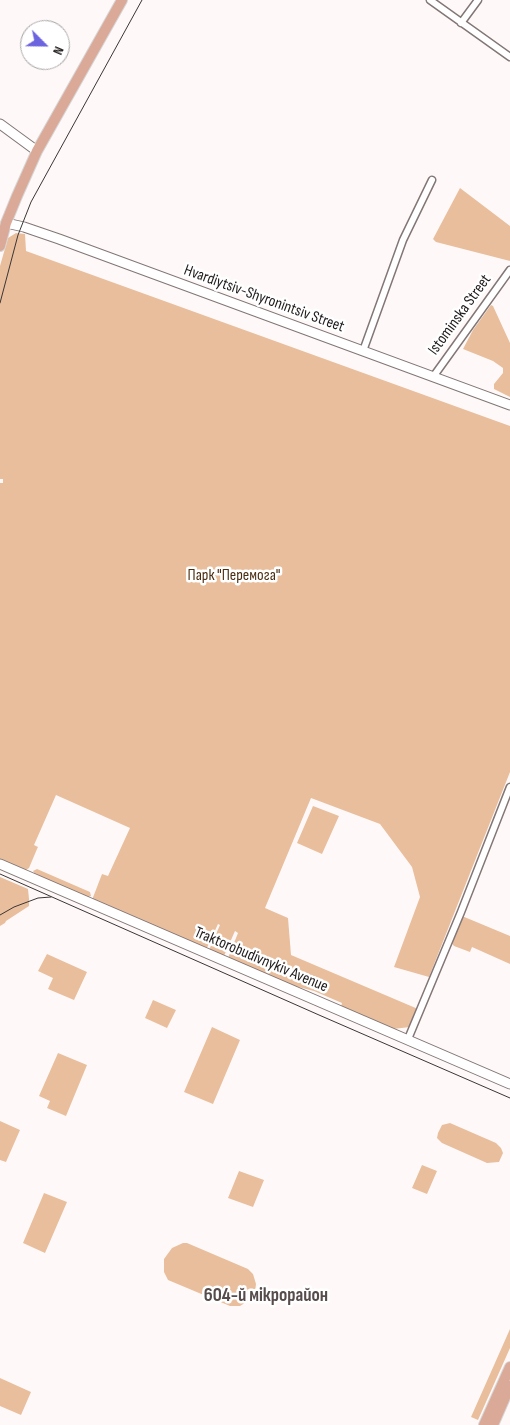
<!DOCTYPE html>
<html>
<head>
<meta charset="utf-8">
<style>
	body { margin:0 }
	#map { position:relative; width:510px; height:1425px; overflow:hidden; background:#fef9f8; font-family:"Sofia Sans Condensed",sans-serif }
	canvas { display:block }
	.north { position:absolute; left:20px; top:20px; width:50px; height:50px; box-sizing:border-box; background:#fff; border:1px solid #a6a4a4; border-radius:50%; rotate:113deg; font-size:14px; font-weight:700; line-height:20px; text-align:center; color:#201b1b }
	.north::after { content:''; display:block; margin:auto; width:18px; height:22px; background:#6c64de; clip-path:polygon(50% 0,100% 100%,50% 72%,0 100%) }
</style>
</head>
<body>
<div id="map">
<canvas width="510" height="1425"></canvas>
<div class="north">N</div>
</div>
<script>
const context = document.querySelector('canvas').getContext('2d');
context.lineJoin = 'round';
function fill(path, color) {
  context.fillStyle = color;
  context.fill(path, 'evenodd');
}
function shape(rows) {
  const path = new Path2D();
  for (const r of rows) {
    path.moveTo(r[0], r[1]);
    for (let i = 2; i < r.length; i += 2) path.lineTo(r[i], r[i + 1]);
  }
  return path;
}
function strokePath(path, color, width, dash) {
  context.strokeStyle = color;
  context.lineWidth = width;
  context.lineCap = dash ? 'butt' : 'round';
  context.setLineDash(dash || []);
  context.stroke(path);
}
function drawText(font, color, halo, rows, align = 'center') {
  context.font = font + ' "Sofia Sans Condensed",sans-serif';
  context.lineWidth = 5;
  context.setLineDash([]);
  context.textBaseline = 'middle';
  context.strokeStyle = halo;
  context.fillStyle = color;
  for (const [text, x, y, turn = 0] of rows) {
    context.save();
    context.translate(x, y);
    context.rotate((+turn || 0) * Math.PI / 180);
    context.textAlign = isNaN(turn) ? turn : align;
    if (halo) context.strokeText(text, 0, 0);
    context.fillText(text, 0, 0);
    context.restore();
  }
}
const green = shape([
	[460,188,510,226,510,261,436,242,433,239],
	[16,233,25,234,26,251,510,426,510,772,429,977,394,967,420,897,412,867,380,824,311,798,265,908,288,918,291,955,418,1009,410,1027,393,1029,341,1007,342,1003,314,991,291,985,228,958,238,933,235,931,224,956,209,950,220,925,218,924,206,950,92,900,102,874,108,876,130,828,56,795,34,845,38,847,37,849,29,868,26,870,0,859,0,483,3,483,3,479,0,479,0,266,8,238],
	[491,305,493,306,510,343,510,397,494,389,494,384,503,373,503,368,493,361,463,349,473,330],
	[313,806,339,816,322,854,297,843],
	[37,869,90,892,91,896,88,897,35,874,33,871],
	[0,877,28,889,29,899,29,906,6,921,5,923,0,926],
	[462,916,510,936,510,964,472,947,470,952,454,946,451,942],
	[47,954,87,972,74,1000,48,989,53,978,38,971],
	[153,1000,176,1010,167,1028,145,1018],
	[212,1027,240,1040,213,1104,184,1092],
	[58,1053,87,1065,66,1116,47,1108,50,1101,39,1096],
	[0,1121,20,1130,6,1162,0,1160],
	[450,1123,496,1143,501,1148,503,1153,499,1162,487,1163,442,1143,437,1138,438,1133,442,1125],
	[422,1165,437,1171,427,1194,412,1188],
	[239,1171,264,1180,253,1207,228,1198],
	[44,1193,67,1202,45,1253,23,1243],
	[183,1243,187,1243,248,1269,253,1274,256,1284,255,1292,251,1299,240,1306,230,1306,168,1280,164,1272,164,1259,172,1248],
	[510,1329,510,1348,478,1420,471,1417],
	[0,1378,31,1392,21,1415,0,1406]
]);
const street = shape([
	[430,0,510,57],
	[461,23,478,0],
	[363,351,403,240,432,180],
	[433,377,510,270],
	[408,1039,461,912,510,787]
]);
const secondary = shape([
	[0,124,37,151],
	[6,223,24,227,59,239,510,405],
	[0,864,510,1084]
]);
const primary = shape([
	[0,246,6,223,17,196,37,151,122,0],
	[484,1425,510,1367],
	[493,1425,510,1386]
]);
const tram = shape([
	[0,303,18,235,31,202,142,0],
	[0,874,319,1015,510,1098],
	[0,915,14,907,38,898,51,897]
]);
const streetNames = [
	["Hvardiytsiv-Shyronintsiv Street",264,299,20],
	["Istominska Street",460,315,-54],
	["Traktorobudivnykiv Avenue",261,960,23]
];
const parkNames = [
	["Парк \"Перемога\"",234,576]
];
const quarterNames = [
	["604-й мікрорайон",266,1296]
];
fill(green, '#e9be9c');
strokePath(street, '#827676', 9);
strokePath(secondary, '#827676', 11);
strokePath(primary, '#d7d6d6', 12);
strokePath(street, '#fff', 6);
strokePath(secondary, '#fff', 9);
strokePath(primary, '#daa998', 10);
strokePath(tram, '#3b3636', 1);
drawText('16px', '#201b1b', '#fff', streetNames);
drawText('16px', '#4c2d11', '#fff', parkNames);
drawText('bold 19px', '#574c4c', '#fff', quarterNames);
</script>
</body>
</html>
